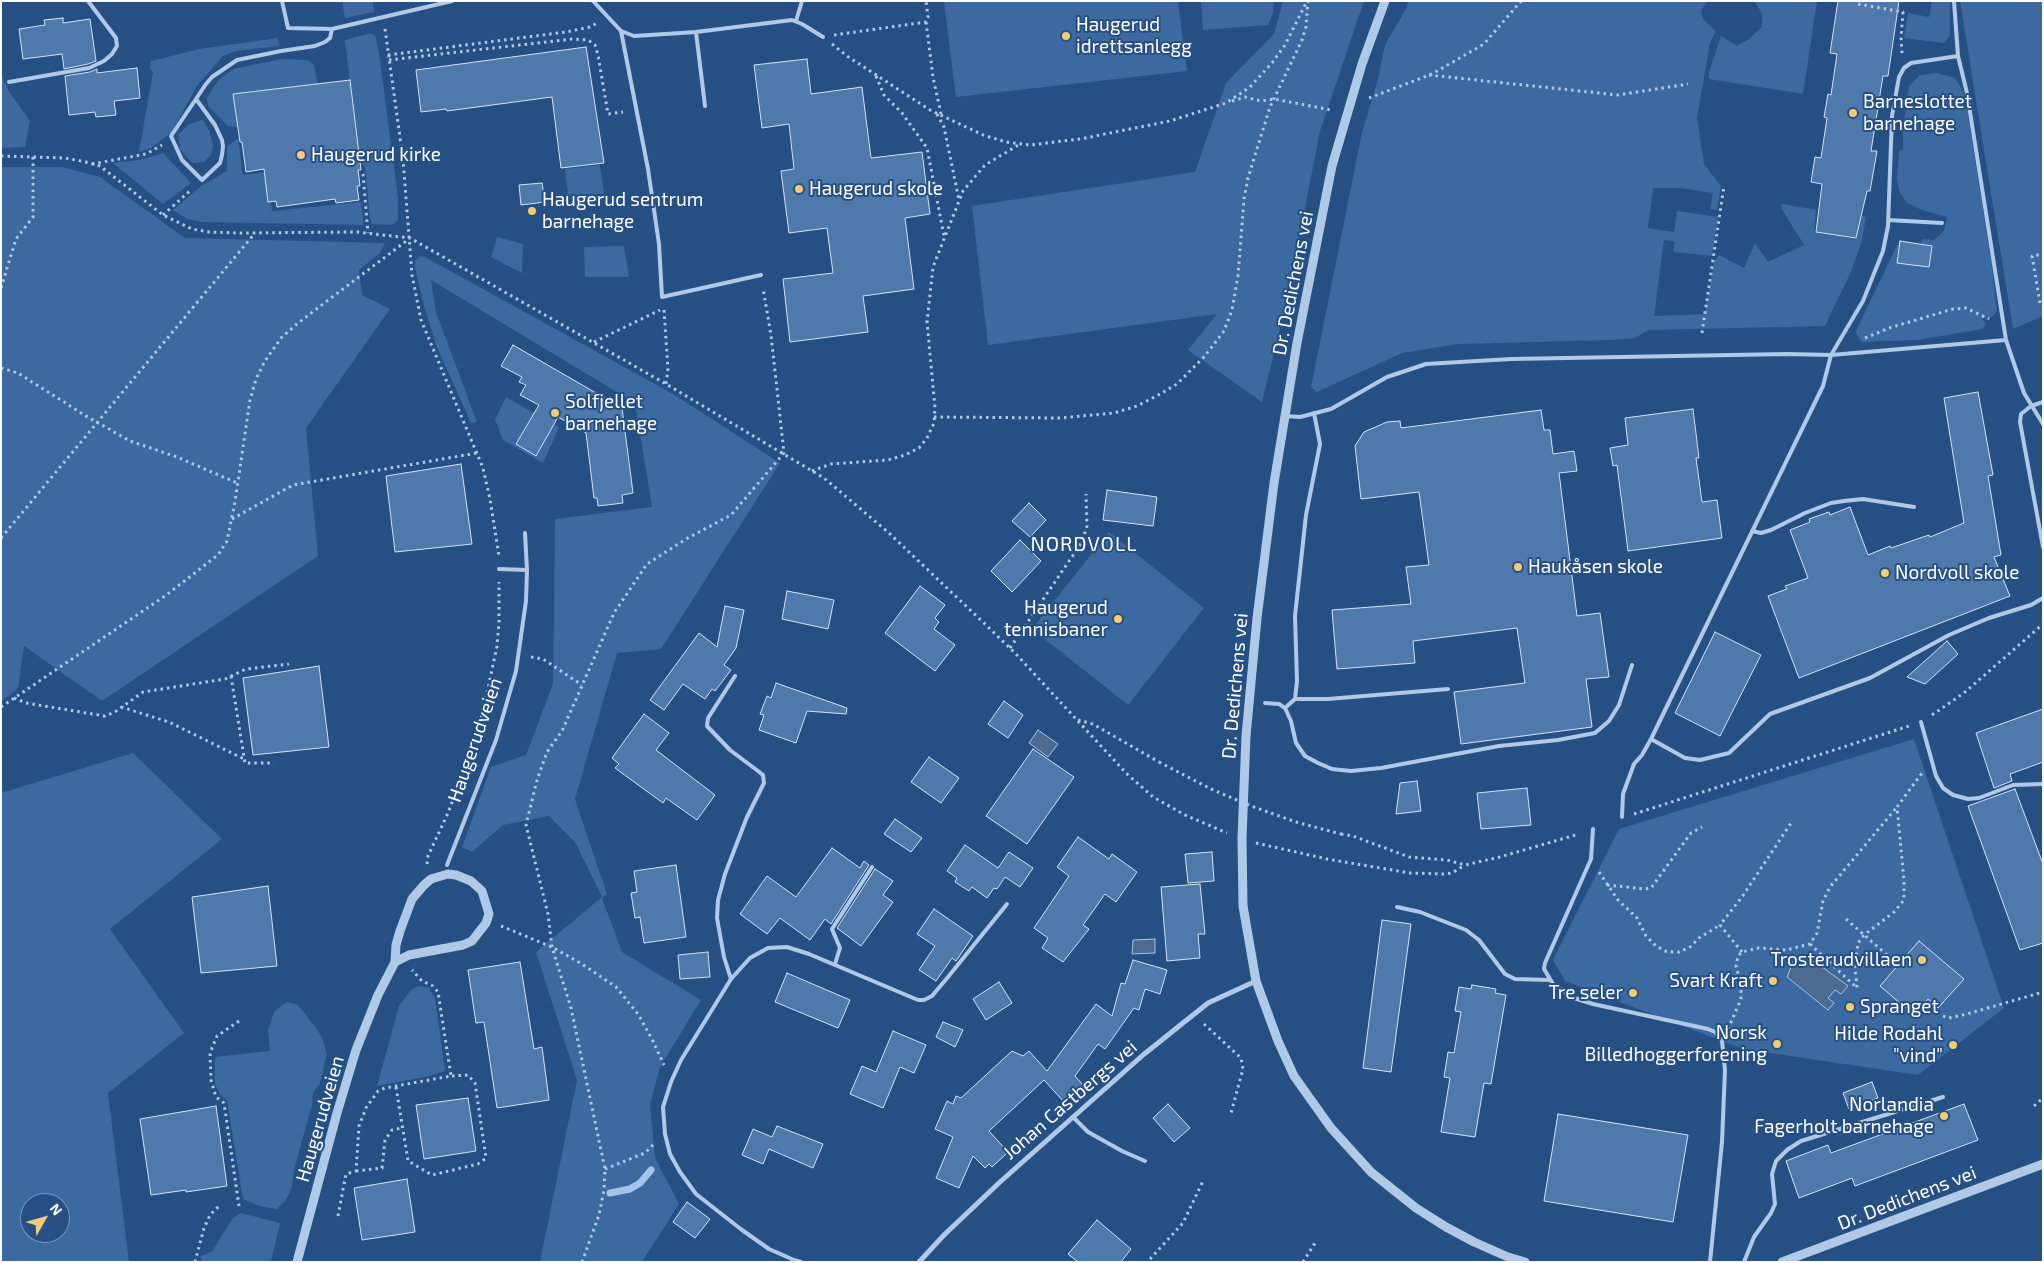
<!DOCTYPE html>
<html>
<head>
<meta charset="utf-8">
<style>
	body { margin:0 }
	#map { position:relative; width:2044px; height:1263px; overflow:hidden; background:#265084; font-family:"Exo 2",sans-serif }
	canvas { display:block }
	.frame { position:absolute; inset:0; border:2px solid #fff; pointer-events:none }
	.north { position:absolute; left:20px; top:1193px; width:50px; height:50px; box-sizing:border-box; background:#265084; border:1px solid #7d96b5; border-radius:50%; rotate:52deg; font-size:14px; font-weight:700; line-height:20px; text-align:center; color:#fff }
	.north::after { content:''; display:block; margin:auto; width:18px; height:22px; background:#f0cc75; clip-path:polygon(50% 0,100% 100%,50% 72%,0 100%) }
</style>
</head>
<body>
<div id="map">
<canvas width="2044" height="1263"></canvas>
<div class="frame"></div>
<div class="north">N</div>
</div>
<script>
const context = document.querySelector('canvas').getContext('2d');
context.lineJoin = 'round';
function fill(path, color) {
  context.fillStyle = color;
  context.fill(path, 'evenodd');
}
function shape(rows) {
  const path = new Path2D();
  for (const r of rows) {
    path.moveTo(r[0], r[1]);
    for (let i = 2; i < r.length; i += 2) path.lineTo(r[i], r[i + 1]);
  }
  return path;
}
function strokePath(path, color, width, dash) {
  context.strokeStyle = color;
  context.lineWidth = width;
  context.lineCap = dash ? 'butt' : 'round';
  context.setLineDash(dash || []);
  context.stroke(path);
}
function drawText(font, color, halo, rows, align = 'center') {
  context.font = font + ' "Exo 2",sans-serif';
  context.lineWidth = 4;
  context.setLineDash([]);
  context.textBaseline = 'middle';
  context.strokeStyle = halo;
  context.fillStyle = color;
  for (const [text, x, y, turn = 0] of rows) {
    context.save();
    context.translate(x, y);
    context.rotate((+turn || 0) * Math.PI / 180);
    context.textAlign = isNaN(turn) ? turn : align;
    if (halo) context.strokeText(text, 0, 0);
    context.fillText(text, 0, 0);
    context.restore();
  }
}
const green = shape([
	[342,1,373,1,374,12,345,18],
	[944,1,1178,1,1187,71,956,97],
	[1201,1,1274,1,1273,14,1268,25,1203,30],
	[1283,1,1364,1,1320,131,1287,300,1262,402,1188,350,1217,314,988,345,972,206,1195,172,1226,83,1274,34],
	[1408,1,1708,1,1701,10,1703,19,1716,31,1710,43,1697,118,1704,164,1721,186,1717,210,1710,209,1713,193,1681,188,1653,188,1648,228,1674,232,1677,211,1718,217,1712,256,1674,252,1674,241,1664,240,1654,316,1705,314,1714,261,1719,255,1744,268,1755,243,1768,262,1804,245,1781,208,1782,204,1816,210,1814,232,1856,239,1859,214,1866,217,1862,240,1851,272,1825,326,1648,330,1635,338,1609,340,1459,344,1402,353,1317,392,1311,387,1362,132,1377,83,1385,45,1407,7],
	[1754,1,1817,1,1803,94,1709,79,1709,72,1721,36,1737,46,1749,39,1762,27,1762,13],
	[1932,1,1950,1,1950,35,1944,43,1904,38,1908,13,1929,17],
	[1960,1,2043,1,2043,316,2013,329],
	[371,33,376,37,380,60,398,198,398,220,392,225,372,224,370,219,365,165,360,164,345,40],
	[278,38,279,46,236,51,223,56,196,87,172,132,151,148,139,152,153,72,150,69,151,61,199,49],
	[282,59,307,60,314,65,318,86,234,95,237,127,228,126,208,106,207,97,218,81,233,69],
	[1937,73,1955,78,1965,95,1992,268,1997,311,1992,317,1982,319,1986,324,1983,329,1917,340,1862,342,1857,335,1856,331,1899,241,1920,244,1923,239,1934,240,1944,231,1947,217,1922,210,1907,203,1899,191,1897,177,1899,151,1903,150,1903,127,1909,86,1920,75],
	[1,75,10,93,30,121,25,147,1,148],
	[203,120,209,130,213,145,211,155,204,162,192,163,180,149,178,135,189,124],
	[238,138,243,175,268,172,272,211,361,202,364,225,203,222,187,219,173,210,201,186,227,171,227,147],
	[163,153,191,183,163,204,113,163,140,160],
	[600,165,604,194,568,196,565,169],
	[1,167,62,167,100,177,185,238,385,243,380,253,359,270,362,295,390,309,306,428,318,556,102,701,24,646,18,688,1,702],
	[497,237,523,244,522,273,491,257],
	[624,246,629,277,585,277,584,247],
	[421,256,425,257,673,394,780,463,661,649,617,653,575,799,607,894,602,898,622,952,701,1000,660,1067,650,1105,655,1158,679,1204,642,1262,540,1262,577,1080,536,952,602,897,575,842,549,816,503,825,472,852,462,847,491,767,526,755,553,684,555,519,652,507,635,403,431,280,436,312,477,422,471,423,436,345,423,302,415,267,415,261],
	[506,397,559,427,543,463,503,440,495,419],
	[1109,532,1204,608,1128,705,1032,629],
	[1914,739,2004,1008,1918,1075,1743,1049,1565,981,1553,960,1619,829],
	[133,753,222,839,110,929,184,1033,108,1093,129,1262,1,1262,1,793],
	[30,1203,60,1203,60,1233,30,1233],
	[421,986,429,988,435,998,445,1071,430,1076,377,1086,399,1006,411,990,416,987],
	[287,1002,298,1005,313,1024,322,1037,327,1054,320,1083,313,1093,312,1105,296,1162,291,1189,286,1200,277,1209,259,1206,243,1199,227,1100,220,1095,215,1084,215,1057,270,1051,268,1030,274,1012],
	[241,1213,280,1223,271,1262,202,1262,200,1256,212,1252,232,1219]
]);
const water = shape([
	[1038,730,1058,744,1048,757,1029,743,1038,730],
	[1155,939,1155,953,1132,954,1133,940,1155,939],
	[1795,957,1809,964,1814,961,1848,986,1841,994,1835,990,1828,998,1834,1003,1828,1010,1787,977,1795,957]
]);
const stream = shape([
	[610,1193,630,1189,640,1183,651,1170]
]);
const building = shape([
	[1838,1,1899,1,1888,76,1883,76,1871,151,1877,151,1870,191,1867,191,1856,238,1816,232,1822,184,1811,182,1815,157,1821,158,1827,118,1824,117,1828,94,1831,95,1837,54,1830,53,1838,1],
	[63,18,63,23,90,19,96,61,88,64,64,69,62,54,23,59,19,29,45,25,44,20,63,18],
	[586,47,604,163,561,168,552,97,447,111,446,109,421,112,416,70,586,47],
	[807,59,811,94,862,87,871,158,922,152,930,214,905,218,914,289,863,296,868,332,790,342,783,279,833,273,827,228,789,233,781,171,794,169,789,124,762,128,754,65,807,59],
	[137,68,140,98,114,101,116,115,96,117,95,112,69,115,65,76,90,72,97,69,97,73,137,68],
	[350,80,361,170,358,170,360,186,357,186,359,200,336,203,335,199,277,207,276,201,268,202,264,169,246,172,242,142,240,142,233,94,350,80],
	[542,183,545,202,521,205,519,185,542,183],
	[1900,241,1932,246,1929,267,1897,263,1900,241],
	[513,345,622,408,633,493,622,495,623,503,598,506,597,498,594,498,586,433,558,417,536,456,516,444,539,405,520,395,526,385,519,382,522,377,501,366,513,345],
	[1978,392,1993,475,1988,476,2001,555,1994,557,2010,596,1799,678,1768,596,1787,589,1785,586,1808,578,1790,530,1810,522,1809,519,1829,512,1830,515,1850,507,1868,555,1890,546,1891,548,1929,535,1930,537,1964,523,1944,398,1978,392],
	[1693,409,1699,458,1696,458,1702,502,1717,500,1722,538,1628,551,1617,465,1613,466,1610,448,1628,445,1625,418,1693,409],
	[1541,410,1544,430,1550,430,1553,454,1574,451,1577,471,1559,473,1577,616,1600,613,1609,677,1586,679,1592,727,1461,744,1454,692,1525,683,1517,628,1413,641,1415,663,1337,669,1332,610,1411,604,1406,567,1429,565,1419,492,1361,499,1355,446,1364,432,1387,422,1400,421,1401,428,1541,410],
	[461,464,472,544,395,552,386,476,461,464],
	[1107,490,1157,497,1153,526,1103,520,1107,490],
	[1029,503,1046,520,1030,537,1012,521,1029,503],
	[1020,540,1041,561,1012,592,991,571,1020,540],
	[920,586,945,605,935,618,939,622,934,629,955,645,935,671,885,633,920,586],
	[787,591,834,600,828,629,782,619,787,591],
	[725,606,744,610,736,648,724,665,731,670,715,691,712,689,705,699,683,684,664,710,650,700,699,633,717,647,725,606],
	[1715,632,1761,655,1720,736,1675,713,1715,632],
	[1947,641,1958,654,1925,684,1907,677,1947,641],
	[319,666,329,747,253,755,243,678,319,666],
	[776,683,847,708,846,714,807,711,796,743,759,730,764,715,760,714,767,696,771,698,776,683],
	[1004,701,1023,715,1008,738,988,724,1004,701],
	[2043,709,2043,762,2010,774,2012,781,1994,788,1976,733,2043,709],
	[644,714,669,733,656,750,715,795,697,820,666,798,663,803,615,768,619,764,612,758,644,714],
	[1033,749,1074,777,1027,844,986,816,1033,749],
	[929,757,959,778,941,803,911,782,929,757],
	[1417,781,1421,811,1396,814,1400,783,1417,781],
	[1527,788,1531,825,1481,829,1477,793,1527,788],
	[2015,789,2043,864,2043,943,2020,950,1968,806,2015,789],
	[895,819,922,838,911,852,884,834,895,819],
	[1078,837,1109,859,1112,854,1137,872,1116,902,1105,894,1083,925,1089,929,1063,962,1042,948,1048,938,1034,928,1069,876,1057,867,1078,837],
	[965,845,998,868,1009,852,1033,868,1020,887,1005,877,997,889,994,888,987,898,972,887,969,891,955,882,957,878,947,871,965,845],
	[832,848,860,868,864,861,869,865,831,924,825,919,810,940,780,918,767,934,740,914,767,876,796,897,832,848],
	[1212,852,1214,881,1188,883,1185,854,1212,852],
	[676,865,686,937,644,943,640,917,635,918,631,893,637,892,634,871,676,865],
	[875,869,893,881,883,895,893,902,861,946,837,928,875,869],
	[1200,884,1205,934,1198,934,1200,958,1167,961,1161,887,1200,884],
	[268,886,277,966,201,973,192,897,268,886],
	[934,909,973,936,956,961,952,958,936,981,919,970,935,946,917,934,934,909],
	[1382,920,1411,924,1391,1072,1363,1068,1382,920],
	[1919,941,1964,979,1938,1008,1928,999,1914,1015,1880,986,1919,941],
	[708,952,710,977,680,979,678,955,708,952],
	[1133,960,1167,970,1160,994,1145,989,1139,1010,1134,1008,1105,1049,1098,1044,1075,1076,1083,1085,1064,1102,1044,1080,989,1131,1008,1152,992,1167,989,1164,985,1168,973,1156,959,1188,936,1178,953,1137,935,1129,947,1101,953,1104,956,1096,961,1098,1012,1051,1023,1056,1029,1051,1047,1071,1096,1004,1112,1016,1121,983,1125,984,1133,960],
	[520,962,534,1049,542,1047,549,1100,497,1108,484,1022,476,1023,468,970,520,962],
	[787,973,850,1000,838,1028,775,1002,787,973],
	[999,982,1012,1003,986,1020,973,999,999,982],
	[1472,985,1496,989,1495,993,1506,995,1491,1084,1484,1083,1475,1137,1441,1132,1450,1078,1444,1077,1448,1052,1454,1053,1461,1012,1455,1011,1459,987,1471,989,1472,985],
	[943,1022,963,1030,955,1047,936,1037,943,1022],
	[893,1031,926,1045,914,1073,900,1067,883,1108,850,1094,862,1066,876,1072,893,1031],
	[1872,1082,1878,1098,1849,1109,1843,1093,1872,1082],
	[468,1098,476,1151,424,1159,416,1105,468,1098],
	[1168,1104,1190,1128,1174,1142,1153,1118,1168,1104],
	[1964,1104,1978,1140,1855,1186,1852,1178,1799,1198,1786,1161,1828,1145,1831,1153,1964,1104],
	[216,1106,227,1186,186,1192,186,1190,151,1195,140,1119,216,1106],
	[1558,1114,1688,1135,1673,1222,1544,1201,1558,1114],
	[777,1126,823,1144,813,1168,769,1149,763,1164,742,1155,753,1129,772,1137,777,1126],
	[407,1179,415,1232,362,1240,354,1188,407,1179],
	[687,1202,710,1219,695,1238,673,1222,687,1202],
	[1097,1220,1131,1249,1121,1262,1078,1262,1068,1254,1097,1220]
]);
const path = shape([
	[1858,4,1903,12,1901,38,1902,53],
	[926,22,933,77,941,114],
	[385,29,403,159,412,275,421,320,483,468,490,499,499,556],
	[834,35,926,22,928,17,926,1],
	[832,44,847,56,930,110,983,135,1006,142,1030,145,1080,139,1170,121,1226,103,1250,87,1271,64,1285,45,1307,1],
	[388,55,566,32,590,27,597,23],
	[389,60,572,39,588,40,595,45,598,55,608,114,623,112],
	[1429,75,1618,95,1688,84],
	[876,76,884,95,902,113,927,148,944,236],
	[1369,98,1432,74,1484,44,1521,1],
	[1232,101,1245,97,1261,101,1274,99,1331,110],
	[937,114,944,127,959,200],
	[1,156,65,158,86,162,100,166,163,215,192,229,209,232,239,233,357,232,410,238,666,384,824,478,889,533,986,625,1015,653,1126,773,1153,797,1185,815,1227,833],
	[92,164,146,154,162,145],
	[363,174,368,233],
	[163,215,192,189],
	[1,288,16,239,33,217,33,156],
	[2040,303,2032,256,2043,254],
	[664,310,668,369,666,384],
	[1702,333,1724,186],
	[1865,338,1889,328,1953,309,1966,308,1989,319],
	[594,342,660,310],
	[1,368,18,373,86,416,130,441,177,457,237,483],
	[934,417,1060,418,1114,413,1137,406,1162,393,1177,384,1204,357,1224,331,1232,310,1238,276,1244,199,1248,178,1270,107,1302,40,1306,27,1308,1],
	[812,471,831,464,888,460,905,455,919,448,927,438,934,423,935,408,927,322,933,267,963,191,985,165,1020,144],
	[232,519,293,485,477,453],
	[1,538,255,233],
	[1010,648,1082,542,1087,526,1086,494],
	[531,657,543,659,582,685],
	[231,676,245,763,274,763],
	[14,698,26,703,105,716,115,712,143,692,225,679,246,669,289,664],
	[1,707,165,596,218,555,227,541,235,502,250,400,256,379,265,361,281,338,298,323,409,239],
	[121,707,169,722,244,759],
	[1932,715,1964,693,2043,624],
	[1078,720,1093,724,1159,762],
	[1634,814,1909,726],
	[1341,834,1353,836,1409,857,1447,860,1465,865,1500,857,1579,834],
	[1256,843,1327,859,1410,873,1443,874,1452,873,1465,865],
	[427,864,428,856,448,813,474,743,483,712,497,646,499,621,499,582],
	[1599,872,1618,900,1637,918,1646,936,1656,946,1667,952,1679,952,1690,947,1699,938,1720,925],
	[1607,885,1645,889,1651,888,1691,833,1702,827],
	[1846,919,1895,962],
	[501,926,552,947,582,964,616,987,638,1014,653,1041,664,1065],
	[1810,944,1857,988,1855,966,1858,943,1864,935,1894,912,1904,900,1904,880,1897,807,1922,773],
	[1742,952,1720,925,1742,897,1791,823],
	[1943,1016,1949,1018,1967,1014,2043,992],
	[239,1021,217,1036,210,1053,211,1080,216,1097,224,1103,239,1206],
	[1204,1024,1241,1058,1243,1069,1231,1113],
	[1728,1029,1741,999,1741,985,1736,966,1738,956,1742,952,1758,948,1786,950,1810,944,1817,933,1823,901,1830,887,1897,807],
	[396,1087,408,1161,432,1175,478,1164,486,1158,475,1083,468,1075,451,1076],
	[2034,1106,2043,1098],
	[605,1169,645,1153,655,1143],
	[356,1171,382,1168,385,1140,392,1130,402,1128],
	[338,1216,346,1174,356,1171,359,1126,366,1108,378,1091,385,1088,451,1076,438,992,433,986,422,981,412,970],
	[1150,1259,1183,1223,1203,1181],
	[195,1262,204,1228,210,1215,219,1206],
	[582,1262,599,1215,604,1190,605,1169,571,1008,552,947,548,914,526,825,537,780,547,752,562,731,614,613,647,564,686,539,731,515,784,453,771,335,763,288],
	[1303,1262,1315,1243]
]);
const service = shape([
	[282,1,288,28,332,29,452,1],
	[593,1,621,31,634,36,696,32,792,20,802,24,823,37],
	[1954,1,1958,56,1967,93,2006,340,2024,393,2043,424],
	[796,21,802,1],
	[621,31,648,169,659,244,662,297,761,275],
	[696,32,705,106],
	[9,82,89,68,104,61,112,54,117,46,116,38,88,1],
	[196,99,215,125,222,140,223,146,222,155,220,163,202,180,182,160,171,136,196,99,206,84,212,77,237,60,281,51,315,46,325,42,330,38,332,29],
	[1888,220,1942,223],
	[2043,402,2031,406,2021,414,2020,422,2043,547],
	[1285,416,1300,417,1331,409,1387,377,1426,364,1511,359,1787,354,1831,355,2006,340],
	[1752,531,1761,533,1771,530,1805,513,1831,503,1844,501,1863,499,1914,507],
	[499,569,527,570],
	[1295,699,1297,681,1295,616,1306,515,1320,444,1314,413],
	[1265,703,1279,704,1285,708,1291,721,1296,743,1305,756,1318,763,1332,769,1351,771,1381,768,1499,746,1558,740,1595,733,1609,721,1619,705,1632,665],
	[1285,708,1295,699,1328,699,1448,689],
	[1921,722,1936,776,1943,788,1953,795,1968,799,1979,798,2013,785,2043,784],
	[1651,739,1685,758,1700,760,1729,753,1770,714,1870,678,1949,635,1989,618,2031,605,2043,598],
	[1622,817,1623,794,1634,764,1642,755,1651,739,1823,386,1831,355,1863,301,1883,251,1888,226,1892,116,1899,77,1904,68,1911,63,1958,56],
	[1593,829,1591,859,1545,963,1544,969,1553,984,1574,998,1593,1004,1708,1029,1715,1032,1722,1041,1725,1070,1722,1142,1710,1262],
	[447,865,496,740,516,671,526,601,527,570,525,533],
	[1397,907,1420,912,1466,930,1479,940,1505,974,1515,979,1549,980],
	[835,964,840,948,832,929,872,867],
	[731,979,724,957,717,918,718,900,725,874,747,817,764,783,763,775,758,771,730,750,707,726,708,718,735,676],
	[1074,1118,1088,1132,1122,1151,1145,1161],
	[801,1262,794,1260,769,1249,742,1230,696,1194,680,1172,670,1154,665,1134,663,1107,671,1082,681,1060,731,979,750,958,768,948,787,947,809,954,918,1000,924,1000,932,996,948,977,1007,904],
	[1744,1262,1754,1237,1771,1213,1775,1204,1772,1174,1776,1161,1787,1150,1801,1141,1943,1097]
]);
const minor = shape([
	[919,1262,945,1234,1000,1182,1143,1055,1208,1003,1256,981]
]);
const tertiary = shape([
	[1385,1,1362,64,1332,166,1297,343,1274,483,1257,618,1246,736,1242,838,1243,906,1256,981,1278,1041,1294,1076,1331,1128,1371,1172,1416,1208,1446,1227,1474,1242,1508,1257,1525,1262],
	[297,1262,337,1113,356,1050,378,995,395,962,396,945,400,931,412,899,424,885,431,879,448,874,456,875,471,881,482,891,489,914,486,923,472,941,463,945,409,955,395,962],
	[1782,1262,2043,1164]
]);
const pathBridge = shape([
	[1159,762,1211,789,1251,806,1296,822,1341,834]
]);
const markers = [
	[1066,36,5,"#f0cc75"],
	[1853,113,5,"#f0cc75"],
	[301,155,5,"#f0cc75"],
	[799,189,5,"#f0cc75"],
	[532,211,5,"#f0cc75"],
	[555,413,5,"#f0cc75"],
	[1518,567,5,"#f0cc75"],
	[1885,573,5,"#f0cc75"],
	[1118,619,5,"#f0cc75"],
	[1922,960,5,"#f0cc75"],
	[1773,981,5,"#f0cc75"],
	[1633,993,5,"#f0cc75"],
	[1850,1007,5,"#f0cc75"],
	[1777,1044,5,"#f0cc75"],
	[1953,1045,5,"#f0cc75"],
	[1944,1116,5,"#f0cc75"]
];
const poiNames = [
	["Haugerud",1076,25],
	["idrettsanlegg",1076,47],
	["Barneslottet",1863,102],
	["barnehage",1863,124],
	["Haugerud kirke",311,155],
	["Haugerud skole",809,189],
	["Haugerud sentrum",542,200],
	["barnehage",542,222],
	["Solfjellet",565,402],
	["barnehage",565,424],
	["Haukåsen skole",1528,567],
	["Nordvoll skole",1895,573],
	["Haugerud",1108,608,"right"],
	["tennisbaner",1108,630,"right"],
	["Trosterudvillaen",1912,960,"right"],
	["Svart Kraft",1763,981,"right"],
	["Tre seler",1623,993,"right"],
	["Spranget",1860,1007],
	["Norsk",1767,1033,"right"],
	["Billedhoggerforening",1767,1055,"right"],
	["Hilde Rodahl",1943,1034,"right"],
	["\"vind\"",1943,1056,"right"],
	["Norlandia",1934,1105,"right"],
	["Fagerholt barnehage",1934,1127,"right"]
];
const streetNames = [
	["Dr. Dedichens vei",1293,283,-79],
	["Dr. Dedichens vei",1235,686,-85],
	["Haugerudveien",475,740,-71],
	["Johan Castbergs vei",1070,1100,-41],
	["Haugerudveien",320,1119,-74],
	["Dr. Dedichens vei",1907,1198,-21]
];
const neighbourhoodNames = [
	["NORDVOLL",1084,544]
];
fill(green, '#3b69a0');
fill(water, '#4d6b90');
strokePath(water, '#a4c4e8', 1);
strokePath(stream, '#a4c4e8', 7);
fill(building, '#4f79ab');
strokePath(building, '#d3e3f6', 1);
strokePath(path, '#b0c9e7', 3, [2.5, 4]);
strokePath(service, '#b0c9e7', 4);
strokePath(minor, '#b0c9e7', 5);
strokePath(tertiary, '#b0c9e7', 9);
strokePath(pathBridge, '#b0c9e7', 3, [2.5, 4]);
for (const [x, y, r, color] of markers) {
  const dot = new Path2D();
  dot.arc(x, y, r, 0, 2 * Math.PI);
  context.fillStyle = color;
  context.fill(dot);
  strokePath(dot, '#265084', 2);
}
drawText('19px', '#fff', '#265084', poiNames, 'left');
drawText('19px', '#fff', '#265084', streetNames);
context.letterSpacing = '1px';
drawText('20px', '#fff', '#265084', neighbourhoodNames);
context.letterSpacing = '0px';
</script>
</body>
</html>
